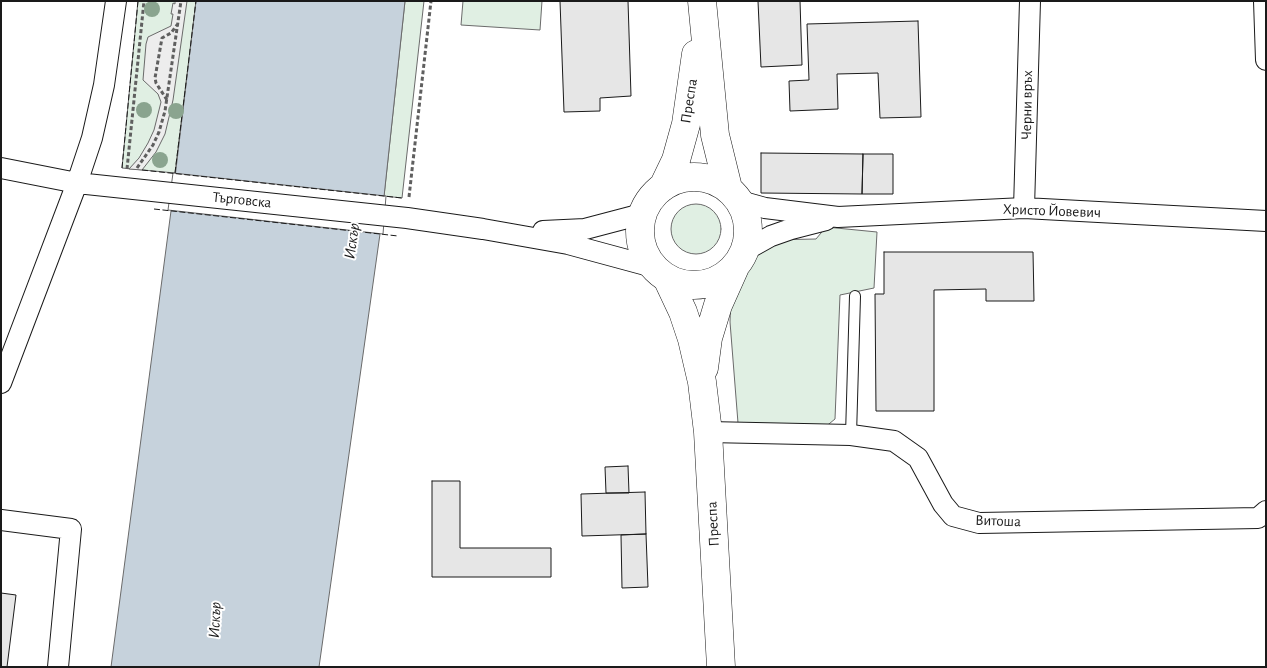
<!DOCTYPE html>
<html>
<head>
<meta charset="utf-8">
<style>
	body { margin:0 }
	#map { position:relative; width:1267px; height:668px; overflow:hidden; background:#fff; font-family:"Alegreya Sans",sans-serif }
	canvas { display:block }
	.frame { position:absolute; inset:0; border:2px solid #1a1a1a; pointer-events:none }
</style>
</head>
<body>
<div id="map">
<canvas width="1267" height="668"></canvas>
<div class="frame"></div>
</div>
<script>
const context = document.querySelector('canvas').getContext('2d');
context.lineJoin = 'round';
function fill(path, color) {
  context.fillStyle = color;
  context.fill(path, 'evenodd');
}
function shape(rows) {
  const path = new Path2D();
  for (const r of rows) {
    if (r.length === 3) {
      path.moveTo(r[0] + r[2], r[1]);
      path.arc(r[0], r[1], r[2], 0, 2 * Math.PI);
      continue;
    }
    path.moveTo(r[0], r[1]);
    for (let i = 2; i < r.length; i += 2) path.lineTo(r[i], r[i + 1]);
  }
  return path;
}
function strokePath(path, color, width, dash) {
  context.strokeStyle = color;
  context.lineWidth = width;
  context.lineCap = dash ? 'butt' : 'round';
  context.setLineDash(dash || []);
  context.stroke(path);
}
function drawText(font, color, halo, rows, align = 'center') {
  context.font = font + ' "Alegreya Sans",sans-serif';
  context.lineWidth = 4;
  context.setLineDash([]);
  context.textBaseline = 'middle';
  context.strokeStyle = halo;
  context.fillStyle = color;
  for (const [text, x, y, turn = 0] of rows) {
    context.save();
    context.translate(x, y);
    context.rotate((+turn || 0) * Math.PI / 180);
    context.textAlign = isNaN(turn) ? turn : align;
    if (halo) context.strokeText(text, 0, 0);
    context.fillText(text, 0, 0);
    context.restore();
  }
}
const green = shape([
	[138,1,196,1,175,173,122,168,138,1],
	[405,1,424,1,402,198,384,196,405,1],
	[463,1,542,1,540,30,461,25,463,1],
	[696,229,25],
	[826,227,877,232,874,288,840,295,835,419,824,428,738,423,730,322,731,291,767,240,816,239,826,227]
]);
const parking = shape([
	[175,1,187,1,173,100,165,134,156,152,142,170,129,169,139,158,148,143,154,130,161,102,158,94,143,80,146,44,148,37,171,26,173,14,171,14,173,3,175,4,175,1]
]);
const water = shape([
	[196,1,405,1,380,234,319,667,111,667,171,211,196,1]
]);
const pier = shape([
	[173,173,386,196,383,234,168,210,173,173]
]);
const building = shape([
	[560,1,628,1,631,96,600,98,600,111,564,112,560,1],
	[758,1,800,1,802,65,761,67,758,1],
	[918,21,921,117,880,118,878,73,837,74,838,109,790,111,789,81,809,80,807,24,918,21],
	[761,153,863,154,862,194,761,193,761,153],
	[863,154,893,154,893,194,862,194,863,154],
	[884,252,1033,252,1034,301,986,301,986,289,934,290,934,411,876,411,875,294,884,294,884,252],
	[628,466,629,493,606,493,605,467,628,466],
	[432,481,460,481,460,548,551,548,551,577,432,577,432,481],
	[645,492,646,534,582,536,581,494,645,492],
	[646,534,648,587,622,588,621,535,646,534],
	[1,593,16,595,7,667,1,667,1,593]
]);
const path = shape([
	[167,100,156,83,155,78,162,38,171,33,177,25],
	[137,168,153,145,159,132,165,111,181,1],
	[127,169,144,1],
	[409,197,431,1]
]);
const lane = shape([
	[851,435,855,296]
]);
const street = shape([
	[1264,1,1266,60],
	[1,168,77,183,407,218,483,229,568,244,653,267],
	[740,201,765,208,838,217,1024,208,1266,221],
	[1024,208,1030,1],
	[543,231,585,229,642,214],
	[746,250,771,236,791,229,826,220],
	[1,383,77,183,92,138,104,85,116,1],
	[708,432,851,435,894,441,918,458,943,504,953,516,979,523,1258,518,1266,511],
	[1,520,71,529,58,667]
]);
const secondary = shape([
	[702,1,715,135,728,188],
	[694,231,54],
	[663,187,676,160,686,124,696,54],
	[667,278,683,312,692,339,702,382,708,432,721,667],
	[704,368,708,338,718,305,735,267]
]);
const fence = shape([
	[122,168,138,1],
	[142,170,402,198],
	[175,173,196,1],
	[154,209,398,236]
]);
const trees = [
	[152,9],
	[144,110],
	[176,111],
	[160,160]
];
const streetNames = [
	["Преспа",689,101,-81],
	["Черни връх",1027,105,-89],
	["Търговска",242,200,6],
	["Христо Йовевич",1052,211,2],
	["Витоша",998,521,2],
	["Преспа",713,524,-93]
];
const waterNames = [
	["Искър",352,241,-82],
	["Искър",215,620,-87]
];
fill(green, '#e0efe3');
strokePath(green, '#6a6a6a', 1);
fill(parking, '#ededed');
strokePath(parking, '#6a6a6a', 1);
fill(water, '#c6d2dc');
strokePath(water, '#6a6a6a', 1);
fill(pier, '#fff');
strokePath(pier, '#6a6a6a', 1);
fill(building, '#e6e6e6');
strokePath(building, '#1a1a1a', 1);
strokePath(lane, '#1a1a1a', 12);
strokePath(street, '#1a1a1a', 22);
strokePath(secondary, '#1a1a1a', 29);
strokePath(path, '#5f5f5f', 3, [4, 2.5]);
strokePath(lane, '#fff', 10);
strokePath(street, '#fff', 20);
strokePath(secondary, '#fff', 28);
strokePath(fence, '#1a1a1a', 1, [6, 2.5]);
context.fillStyle = '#8aa48f';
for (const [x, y] of trees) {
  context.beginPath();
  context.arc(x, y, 8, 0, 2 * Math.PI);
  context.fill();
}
drawText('15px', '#1a1a1a', '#fff', streetNames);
drawText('italic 16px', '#1a1a1a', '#fff', waterNames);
</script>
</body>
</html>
